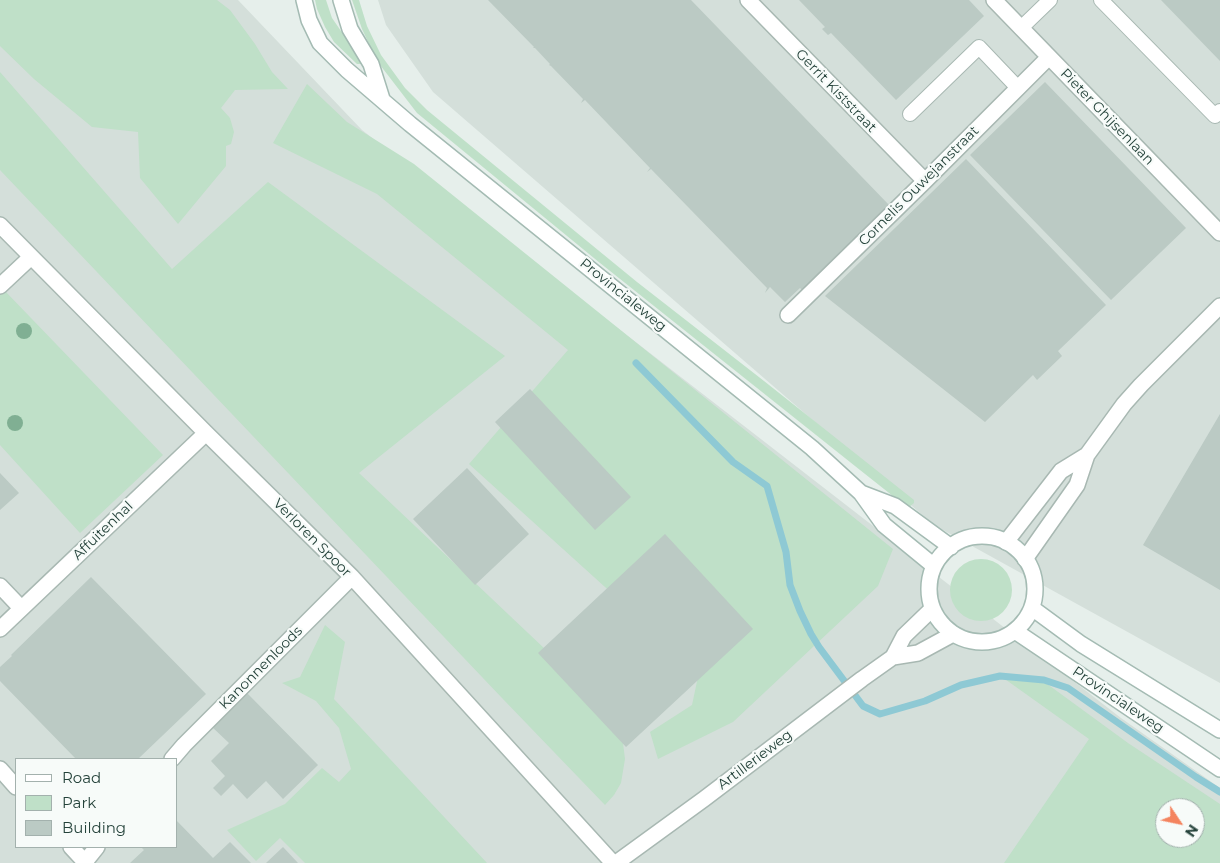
<!DOCTYPE html>
<html>
<head>
<meta charset="utf-8">
<style>
	body { margin:0 }
	#map { position:relative; width:1220px; height:863px; overflow:hidden; background:#e6efeb; font-family:Montserrat,sans-serif }
	canvas { display:block }
	.legend { position:absolute; left:15px; top:758px; width:162px; height:90px; box-sizing:border-box; background:#f7fbf9; border:1px solid #a3b1ad; margin:0; padding:6px 9px; list-style:none; font-size:15px; color:#24423a }
	.legend li { display:flex; align-items:center; gap:10px; height:25px }
	.legend b { width:25px; border:1px solid #a3b1ad }
	.north { position:absolute; left:1155px; top:798px; width:50px; height:50px; box-sizing:border-box; background:#f7fbf9; border:1px solid #a3b1ad; border-radius:50%; rotate:124deg; font-size:14px; font-weight:700; line-height:20px; text-align:center; color:#24423a }
	.north::after { content:''; display:block; margin:auto; width:18px; height:22px; background:#f4845f; clip-path:polygon(50% 0,100% 100%,50% 72%,0 100%) }
</style>
</head>
<body>
<div id="map">
<canvas width="1220" height="863"></canvas>
<ul class="legend">
<li><b style="height:6px;background:#fff"></b>Road</li>
<li><b style="height:14px;background:#bfe0c8"></b>Park</li>
<li><b style="height:14px;background:#bbcac4"></b>Building</li>
</ul>
<div class="north">N</div>
</div>
<script>
const context = document.querySelector('canvas').getContext('2d');
context.lineJoin = 'round';
function fill(path, color) {
  context.fillStyle = color;
  context.fill(path, 'evenodd');
}
function shape(rows) {
  const path = new Path2D();
  for (const r of rows) {
    if (r.length === 3) {
      path.moveTo(r[0] + r[2], r[1]);
      path.arc(r[0], r[1], r[2], 0, 2 * Math.PI);
      continue;
    }
    path.moveTo(r[0], r[1]);
    for (let i = 2; i < r.length; i += 2) path.lineTo(r[i], r[i + 1]);
  }
  return path;
}
function strokePath(path, color, width, dash) {
  context.strokeStyle = color;
  context.lineWidth = width;
  context.lineCap = dash ? 'butt' : 'round';
  context.setLineDash(dash || []);
  context.stroke(path);
}
function drawText(font, color, halo, rows, align = 'center') {
  context.font = font + ' Montserrat,sans-serif';
  context.lineWidth = 4.5;
  context.setLineDash([]);
  context.textBaseline = 'middle';
  context.strokeStyle = halo;
  context.fillStyle = color;
  for (const [text, x, y, turn = 0] of rows) {
    context.save();
    context.translate(x, y);
    context.rotate((+turn || 0) * Math.PI / 180);
    context.textAlign = isNaN(turn) ? turn : align;
    if (halo) context.strokeText(text, 0, 0);
    context.fillText(text, 0, 0);
    context.restore();
  }
}
const built = shape([
	[0,0,238,0,362,130,1121,718,1220,788,1220,863,0,863],
	[16,759,176,759,176,847,16,847],
	[1165,808,1195,808,1195,838,1165,838],
	[378,0,1220,0,1220,683,934,525,433,92,386,25]
]);
const green = shape([
	[0,0,217,0,230,10,255,44,272,72,288,89,235,90,221,108,230,118,234,132,231,144,226,146,226,166,178,224,140,178,138,132,92,127,34,79,0,46],
	[315,0,326,0,332,18,341,31,352,42,362,63,361,64,357,64,334,42,325,27,317,9],
	[352,0,359,0,367,26,381,55,405,88,427,110,637,282,764,381,914,500,914,503,908,508,860,470,600,263,417,113,377,61,362,29],
	[0,72,172,269,268,182,505,356,359,473,602,703,623,743,625,759,621,783,614,795,605,805,502,698,0,170],
	[307,84,347,122,414,164,893,549,878,586,733,722,658,759,650,732,692,705,699,672,469,464,568,350,377,194,273,143],
	[4,290,163,455,80,533,0,445,0,295],
	[981,590,31],
	[325,625,345,642,334,699,487,863,305,863,280,838,256,861,227,830,285,804,322,768,339,782,351,769,339,728,316,701,282,683,300,677],
	[1002,677,1039,678,1128,743,1220,804,1220,863,1004,863,1089,739],
	[1165,808,1195,808,1195,838,1165,838]
]);
const stream = shape([
	[636,363,733,462,767,486,786,552,790,585,800,611,811,634,819,647,863,706,880,714,925,701,961,685,1000,676,1044,680,1068,688,1196,777,1220,792]
]);
const building = shape([
	[488,0,691,0,889,205,802,290,800,288,785,302,770,287,765,293,767,288,651,169,647,172,650,168,585,100,581,103,583,99,551,66,549,65,550,64,535,48,533,48,534,47],
	[799,0,969,0,984,16,896,100,831,33,828,35,822,29,825,27],
	[1161,0,1220,0,1220,61],
	[1045,82,1186,228,1111,300,970,155],
	[966,159,1106,305,1058,351,1062,356,1037,380,1033,375,985,422,825,296],
	[530,389,631,497,595,530,495,422],
	[1220,414,1220,590,1143,545],
	[467,468,529,534,475,585,413,519],
	[0,473,19,493,0,510],
	[665,534,753,629,626,747,538,653],
	[91,577,206,694,138,759,76,759,0,681,0,667,12,656,11,655],
	[246,692,318,765,283,799,266,781,247,799,233,784,221,796,213,788,225,776,211,761,229,743,211,726],
	[176,820,213,858,230,842,251,863,130,863,144,850,141,847,176,847],
	[283,847,298,863,266,863]
]);
const lane = shape([
	[1101,0,1215,116,1220,111],
	[1021,28,1050,0],
	[910,114,979,47,1018,88]
]);
const street = shape([
	[748,0,925,181],
	[994,0,1220,233],
	[0,225,206,433,352,577,613,863],
	[0,286,31,257],
	[788,315,925,181,1049,57],
	[1006,542,1061,471,1087,455],
	[1025,559,1077,485,1087,455,1124,404,1141,385,1220,306],
	[0,586,21,608],
	[0,629,206,433],
	[893,657,904,636,932,609],
	[172,759,184,745,352,577],
	[0,769,16,787],
	[71,847,85,862,97,847],
	[616,863,704,799,862,679,893,657,918,653,953,634]
]);
const secondary = shape([
	[304,0,309,20,320,43,347,70,410,124,812,448,861,493,884,525,934,566],
	[341,0,350,29,371,64,382,99],
	[861,493,895,506,951,547],
	[982,589,53],
	[1032,608,1081,644,1220,730],
	[1015,631,1220,769]
]);
const trees = [
	[24,331],
	[15,423]
];
const streetNames = [
	["Gerrit Kiststraat",836,91,46],
	["Pieter Ghijsenlaan",1107,117,46],
	["Cornelis Ouwejanstraat",919,186,-45],
	["Provincialeweg",623,295,39],
	["Affuitenhal",103,531,-44],
	["Verloren Spoor",312,538,45],
	["Kanonnenloods",261,668,-45],
	["Provincialeweg",1118,700,34],
	["Artillerieweg",755,760,-37]
];
fill(built, '#d4dfda');
fill(green, '#bfe0c8');
strokePath(stream, '#8ec9d4', 7);
fill(building, '#bbcac4');
strokePath(lane, '#a8b8b2', 16);
strokePath(street, '#a8b8b2', 18);
strokePath(secondary, '#a4bbb3', 18);
strokePath(lane, '#fff', 14);
strokePath(street, '#fff', 15);
strokePath(secondary, '#fff', 15);
context.fillStyle = '#80af93';
for (const [x, y] of trees) {
  context.beginPath();
  context.arc(x, y, 8, 0, 2 * Math.PI);
  context.fill();
}
drawText('14px', '#24423a', '#f7fbf9', streetNames);
</script>
</body>
</html>
